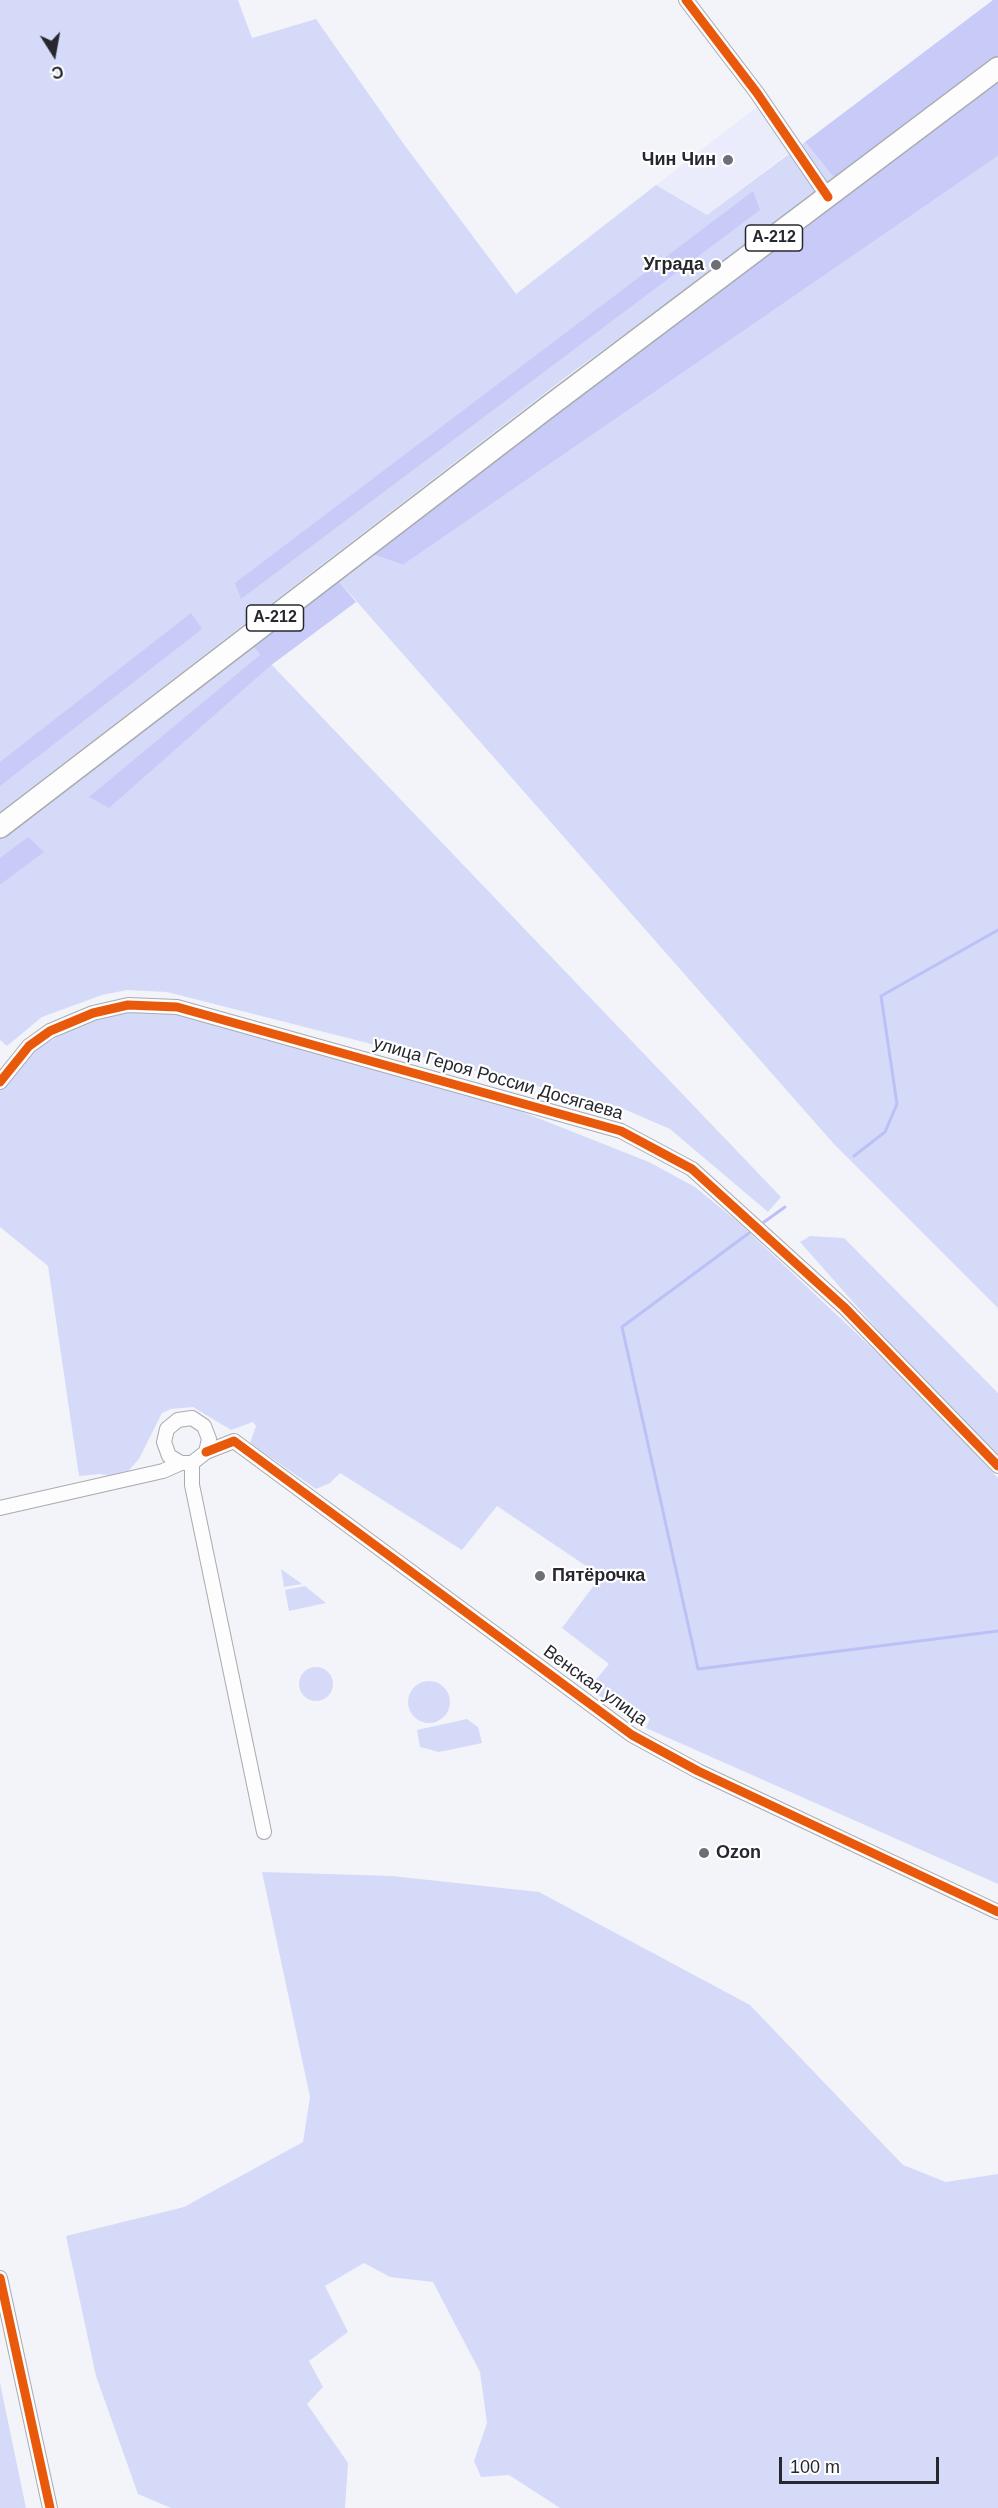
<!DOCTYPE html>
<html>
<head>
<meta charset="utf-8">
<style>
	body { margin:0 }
	#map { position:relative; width:998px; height:2508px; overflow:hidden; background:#f3f4fa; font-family:Arial,sans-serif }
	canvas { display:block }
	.north { position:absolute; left:24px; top:24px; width:60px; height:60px; -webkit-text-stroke:4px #fff; paint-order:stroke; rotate:169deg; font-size:16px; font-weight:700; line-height:24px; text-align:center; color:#27282f }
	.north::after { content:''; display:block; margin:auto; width:21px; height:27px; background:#27282f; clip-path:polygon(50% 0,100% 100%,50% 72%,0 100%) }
	.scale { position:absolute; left:779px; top:2457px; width:160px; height:27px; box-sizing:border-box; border:3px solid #27282f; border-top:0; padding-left:8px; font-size:18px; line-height:21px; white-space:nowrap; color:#27282f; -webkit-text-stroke:4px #fff; paint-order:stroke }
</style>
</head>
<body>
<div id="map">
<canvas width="998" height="2508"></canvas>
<div class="north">С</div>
<div class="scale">100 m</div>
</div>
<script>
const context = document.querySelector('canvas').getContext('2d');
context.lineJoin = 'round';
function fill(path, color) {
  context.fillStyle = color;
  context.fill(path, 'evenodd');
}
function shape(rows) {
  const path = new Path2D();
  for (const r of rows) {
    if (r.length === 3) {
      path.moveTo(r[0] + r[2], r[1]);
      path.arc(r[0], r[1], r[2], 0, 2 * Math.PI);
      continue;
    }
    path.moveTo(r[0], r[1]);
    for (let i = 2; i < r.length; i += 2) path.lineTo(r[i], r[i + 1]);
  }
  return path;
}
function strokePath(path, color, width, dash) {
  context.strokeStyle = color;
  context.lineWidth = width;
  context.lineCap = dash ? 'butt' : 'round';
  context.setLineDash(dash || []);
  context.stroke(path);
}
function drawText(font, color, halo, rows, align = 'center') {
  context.font = font + ' Arial,sans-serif';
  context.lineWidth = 4.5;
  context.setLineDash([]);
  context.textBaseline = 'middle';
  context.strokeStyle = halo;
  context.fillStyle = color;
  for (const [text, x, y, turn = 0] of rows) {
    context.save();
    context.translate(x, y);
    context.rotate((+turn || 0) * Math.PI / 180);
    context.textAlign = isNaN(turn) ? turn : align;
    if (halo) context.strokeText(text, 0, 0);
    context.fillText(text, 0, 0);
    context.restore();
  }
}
const built = shape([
	[759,105,792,150,707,215,656,185]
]);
const green = shape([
	[0,0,238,0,252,38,316,19,403,143,516,294,656,185,707,215,805,142,836,180,566,377,0,812],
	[998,156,998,1308,833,1143,336,578,369,553,403,565],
	[249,641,781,1197,768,1212,670,1129,619,1107,167,992,127,990,102,995,42,1017,7,1046,0,1040,0,885,43,852,0,858,0,835],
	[129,1009,177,1011,510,1107,649,1162,695,1187,738,1222,906,1380,998,1478,998,1884,646,1728,650,1718,636,1716,632,1720,589,1688,609,1664,562,1628,601,1576,497,1506,462,1550,340,1473,330,1483,316,1489,250,1443,256,1426,253,1422,231,1430,193,1407,171,1409,162,1413,139,1459,129,1470,112,1476,100,1474,79,1476,48,1266,0,1227,0,1089,11,1072,33,1050,93,1018],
	[810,1236,844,1238,998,1393,998,1466,800,1242],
	[281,1569,302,1584,284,1587],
	[305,1586,326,1603,289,1611,285,1590],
	[316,1684,17],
	[429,1702,21],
	[467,1719,478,1727,482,1743,439,1752,420,1747,417,1730],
	[262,1872,392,1876,539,1892,750,2005,903,2165,946,2182,998,2174,998,2508,560,2508,509,2475,481,2477,474,2461,487,2423,480,2372,433,2282,390,2277,364,2263,325,2286,348,2332,309,2361,323,2387,307,2404,348,2463,345,2508,171,2508,138,2494,96,2376,66,2236,184,2207,303,2142,310,2097],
	[0,2383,26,2508,0,2508]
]);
const forest = shape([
	[993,0,998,0,998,58,836,180,805,142],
	[998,80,998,156,403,565,369,553],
	[753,191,760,210,241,599,235,583],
	[336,578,356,602,270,666,109,808,89,797,260,655,264,659,249,641],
	[191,613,202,629,0,786,0,762],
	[28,837,44,852,0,885,0,858]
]);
const stream = shape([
	[854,1156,885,1132,897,1104,881,996,998,930],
	[764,1222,785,1207],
	[749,1233,622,1327,698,1669,998,1631]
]);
const minor = shape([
	[686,0,757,93,828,197],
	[0,1082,29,1046,50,1031,93,1013,128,1005,177,1007,621,1131,692,1169,844,1307,998,1466],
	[206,1452,234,1441,632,1735,698,1771,998,1912],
	[192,1463,192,1485,264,1832],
	[0,1508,163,1471,181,1463,192,1463,206,1452,209,1439,204,1426,192,1418,178,1420,167,1429,164,1442,169,1456,181,1463],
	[0,2278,50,2508]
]);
const highway = shape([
	[0,827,548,407,998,68]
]);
const cycleway = shape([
	[686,0,757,93,828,197],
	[0,1082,29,1046,50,1031,93,1013,128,1005,177,1007,621,1131,692,1169,844,1307,998,1466],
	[206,1452,234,1441,632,1735,698,1771,998,1912],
	[0,2278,50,2508]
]);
const markers = [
	[728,160,6,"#6e6f76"],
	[716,265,6,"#6e6f76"],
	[540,1576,6,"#6e6f76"],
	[704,1853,6,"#6e6f76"]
];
const shields = [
	[774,238,57],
	[275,618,57]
];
const shieldNames = [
	["А-212",774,238],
	["А-212",275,618]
];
const poiNames = [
	["Чин Чин",716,160],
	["Уграда",704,265],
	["Пятёрочка",552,1576,"left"],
	["Ozon",716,1853,"left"]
];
const streetNames = [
	["улица Героя России Досягаева",498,1079,16],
	["Венская улица",595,1686,36]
];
fill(built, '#ebecfb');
fill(green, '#d6daf9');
fill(forest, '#c8cbf7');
strokePath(stream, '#bcc0f6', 3);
strokePath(minor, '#a9aab0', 16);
strokePath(highway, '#a9aab0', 24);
strokePath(minor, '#fdfdfe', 14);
strokePath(highway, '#fdfdfe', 21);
strokePath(cycleway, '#e8590c', 9);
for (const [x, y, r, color] of markers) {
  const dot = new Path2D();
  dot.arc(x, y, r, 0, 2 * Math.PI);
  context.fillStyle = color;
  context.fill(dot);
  strokePath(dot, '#fff', 2);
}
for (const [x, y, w] of shields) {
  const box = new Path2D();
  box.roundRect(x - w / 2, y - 13, w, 26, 4.5);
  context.fillStyle = '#fff';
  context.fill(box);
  strokePath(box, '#27282f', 1.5);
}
drawText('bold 16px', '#27282f', null, shieldNames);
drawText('bold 18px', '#27282f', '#fff', poiNames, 'right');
drawText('18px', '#27282f', '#fff', streetNames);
</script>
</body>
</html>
